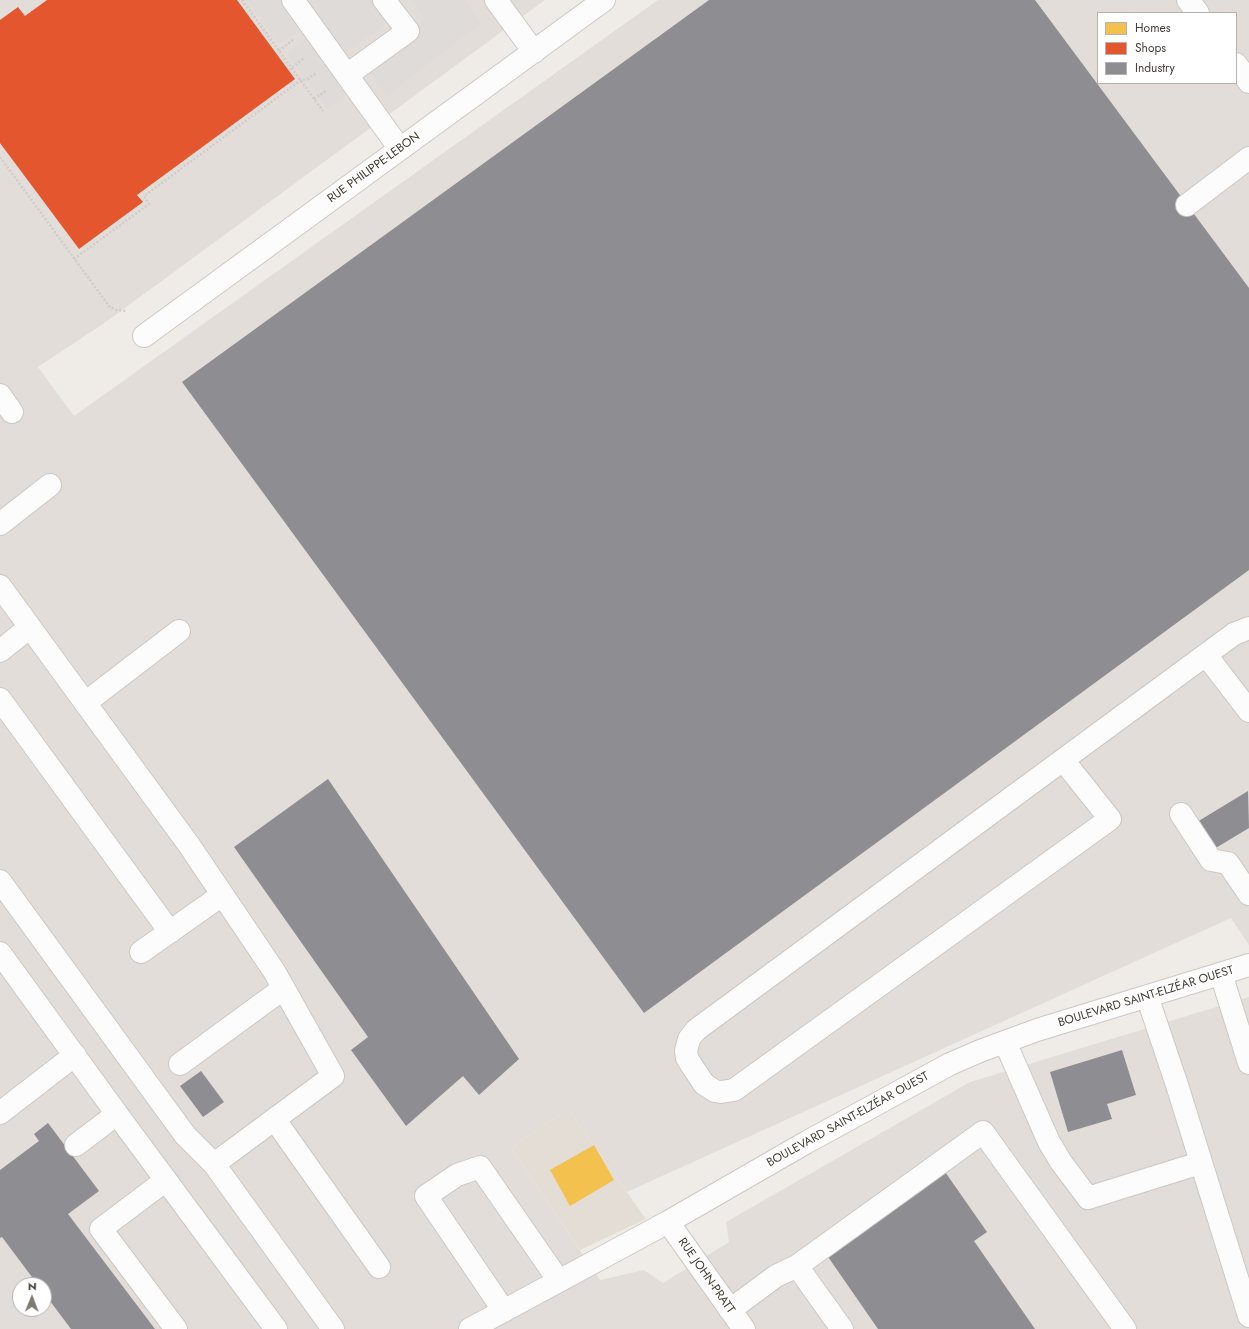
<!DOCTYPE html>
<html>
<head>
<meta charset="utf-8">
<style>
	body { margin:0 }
	#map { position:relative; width:1249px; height:1329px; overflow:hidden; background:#efece8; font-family:Jost,sans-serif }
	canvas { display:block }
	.legend { position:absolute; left:1097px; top:12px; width:140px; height:72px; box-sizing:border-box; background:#fff; border:1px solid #b4b1ae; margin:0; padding:5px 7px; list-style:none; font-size:12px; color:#433d35 }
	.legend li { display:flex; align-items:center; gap:8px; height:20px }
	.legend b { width:20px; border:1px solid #b4b1ae }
	.north { position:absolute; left:12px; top:1277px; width:40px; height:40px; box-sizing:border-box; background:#fff; border:1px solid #b4b1ae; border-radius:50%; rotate:1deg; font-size:11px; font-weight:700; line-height:16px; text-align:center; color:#433d35 }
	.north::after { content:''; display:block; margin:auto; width:14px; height:18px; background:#7f7a74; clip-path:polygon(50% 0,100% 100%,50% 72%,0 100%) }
</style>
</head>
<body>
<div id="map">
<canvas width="1249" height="1329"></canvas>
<ul class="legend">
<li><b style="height:11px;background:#f2c14e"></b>Homes</li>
<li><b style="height:11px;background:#e4572e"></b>Shops</li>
<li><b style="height:11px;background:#8d8d92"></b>Industry</li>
</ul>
<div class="north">N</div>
</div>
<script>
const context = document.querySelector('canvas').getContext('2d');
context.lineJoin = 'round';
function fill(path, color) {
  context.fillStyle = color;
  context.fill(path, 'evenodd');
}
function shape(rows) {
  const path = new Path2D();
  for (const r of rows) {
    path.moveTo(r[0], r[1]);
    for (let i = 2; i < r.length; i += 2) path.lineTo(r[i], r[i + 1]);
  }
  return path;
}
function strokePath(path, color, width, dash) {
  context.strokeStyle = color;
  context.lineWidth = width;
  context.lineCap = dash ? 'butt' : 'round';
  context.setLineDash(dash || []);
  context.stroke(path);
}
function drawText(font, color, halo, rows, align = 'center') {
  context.font = font + ' Jost,sans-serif';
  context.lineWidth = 4;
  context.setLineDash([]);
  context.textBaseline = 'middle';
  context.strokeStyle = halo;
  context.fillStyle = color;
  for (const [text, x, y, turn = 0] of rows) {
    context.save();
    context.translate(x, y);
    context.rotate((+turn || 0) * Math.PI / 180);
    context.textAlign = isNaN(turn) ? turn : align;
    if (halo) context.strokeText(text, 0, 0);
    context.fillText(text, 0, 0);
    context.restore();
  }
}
const residential = shape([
	[568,1109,646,1219,580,1250,511,1148]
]);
const industrial = shape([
	[0,0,545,0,103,324,38,367,74,416,658,0,1249,0,1249,945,1231,918,627,1192,568,1109,511,1148,600,1280,644,1270,663,1283,729,1242,726,1222,970,1082,1249,997,1249,1329,0,1329],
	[1098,13,1236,13,1236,83,1098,83],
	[20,1285,44,1285,44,1309,20,1309]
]);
const parking = shape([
	[247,0,384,0,397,16,336,59,356,87,327,108,287,53,316,32,309,23,279,44],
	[412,0,464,0,481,23,387,95,364,63,426,19]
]);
const homes = shape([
	[594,1145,614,1180,570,1206,550,1170]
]);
const shops = shape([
	[47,0,237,0,295,79,137,195,143,202,79,249,0,143,0,20,18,7,25,16]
]);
const industry = shape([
	[709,0,1035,0,1249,288,1249,570,644,1013,182,382],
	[328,779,519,1059,479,1095,463,1076,406,1126,351,1050,368,1037,234,847],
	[1248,791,1249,828,1214,849,1197,822],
	[1122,1050,1136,1095,1107,1104,1112,1119,1068,1132,1050,1072],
	[201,1071,224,1102,203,1117,180,1086],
	[48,1123,99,1191,68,1214,155,1329,71,1329,44,1293,44,1285,38,1285,2,1237,0,1238,0,1170,39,1141,34,1134],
	[943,1169,987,1232,974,1241,1035,1329,878,1329,824,1251]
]);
const path = shape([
	[242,0,323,111],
	[279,51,293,40],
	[289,70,304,58],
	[314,99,327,90],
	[0,157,109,306,116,310,126,311],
	[74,259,149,204,144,196,301,80,308,79,316,73]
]);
const minor = shape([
	[293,0,400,149],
	[496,0,534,52],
	[1188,0,1198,13],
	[1236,64,1249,82],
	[347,75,408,31,384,0],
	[1187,205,1249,158],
	[144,336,604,0],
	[0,395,12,412],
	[0,524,50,485],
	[0,586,189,845,274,971,333,1076,214,1164,333,1329],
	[0,651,30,627],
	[1206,655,1249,711],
	[0,699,170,932],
	[85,703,179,631],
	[1063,760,1110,819,734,1090,721,1092,715,1091,704,1084,692,1066,687,1058,686,1051,689,1039,696,1030,1234,634,1249,628],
	[1181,814,1211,860,1228,863,1249,894],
	[0,881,185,1135,214,1164],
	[141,952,222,895],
	[0,953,117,1114],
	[1221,974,1249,1063],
	[1147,996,1177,1085,1249,1316],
	[1005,1042,1049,1142,1061,1162,1088,1198,1200,1163],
	[180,1064,284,988],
	[0,1113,75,1055],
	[275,1120,379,1267],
	[76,1145,117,1114,276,1329],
	[166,1180,101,1229,176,1329],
	[668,1222,744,1329],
	[797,1266,842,1329],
	[730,1310,776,1276,797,1266,983,1132,1125,1329],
	[504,1311,426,1196,457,1175,480,1167,559,1281],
	[470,1329,668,1222,807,1142,950,1064,980,1051,1037,1030,1249,965]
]);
const streetNames = [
	["RUE PHILIPPE-LEBON",374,168,-36],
	["BOULEVARD SAINT-ELZÉAR OUEST",1146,997,-17],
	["BOULEVARD SAINT-ELZÉAR OUEST",848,1120,-29],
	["RUE JOHN-PRATT",706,1276,55]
];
fill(residential, '#e3ddd5');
fill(industrial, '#e2ddd9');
fill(parking, '#dedbd8');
fill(homes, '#f2c14e');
fill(shops, '#e4572e');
fill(industry, '#8d8d92');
strokePath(minor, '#cbc8c4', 24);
strokePath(path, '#cfcdca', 2.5, [2, 2]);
strokePath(minor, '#fdfcfc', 22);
drawText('12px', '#433d35', '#fff', streetNames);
</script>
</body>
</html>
